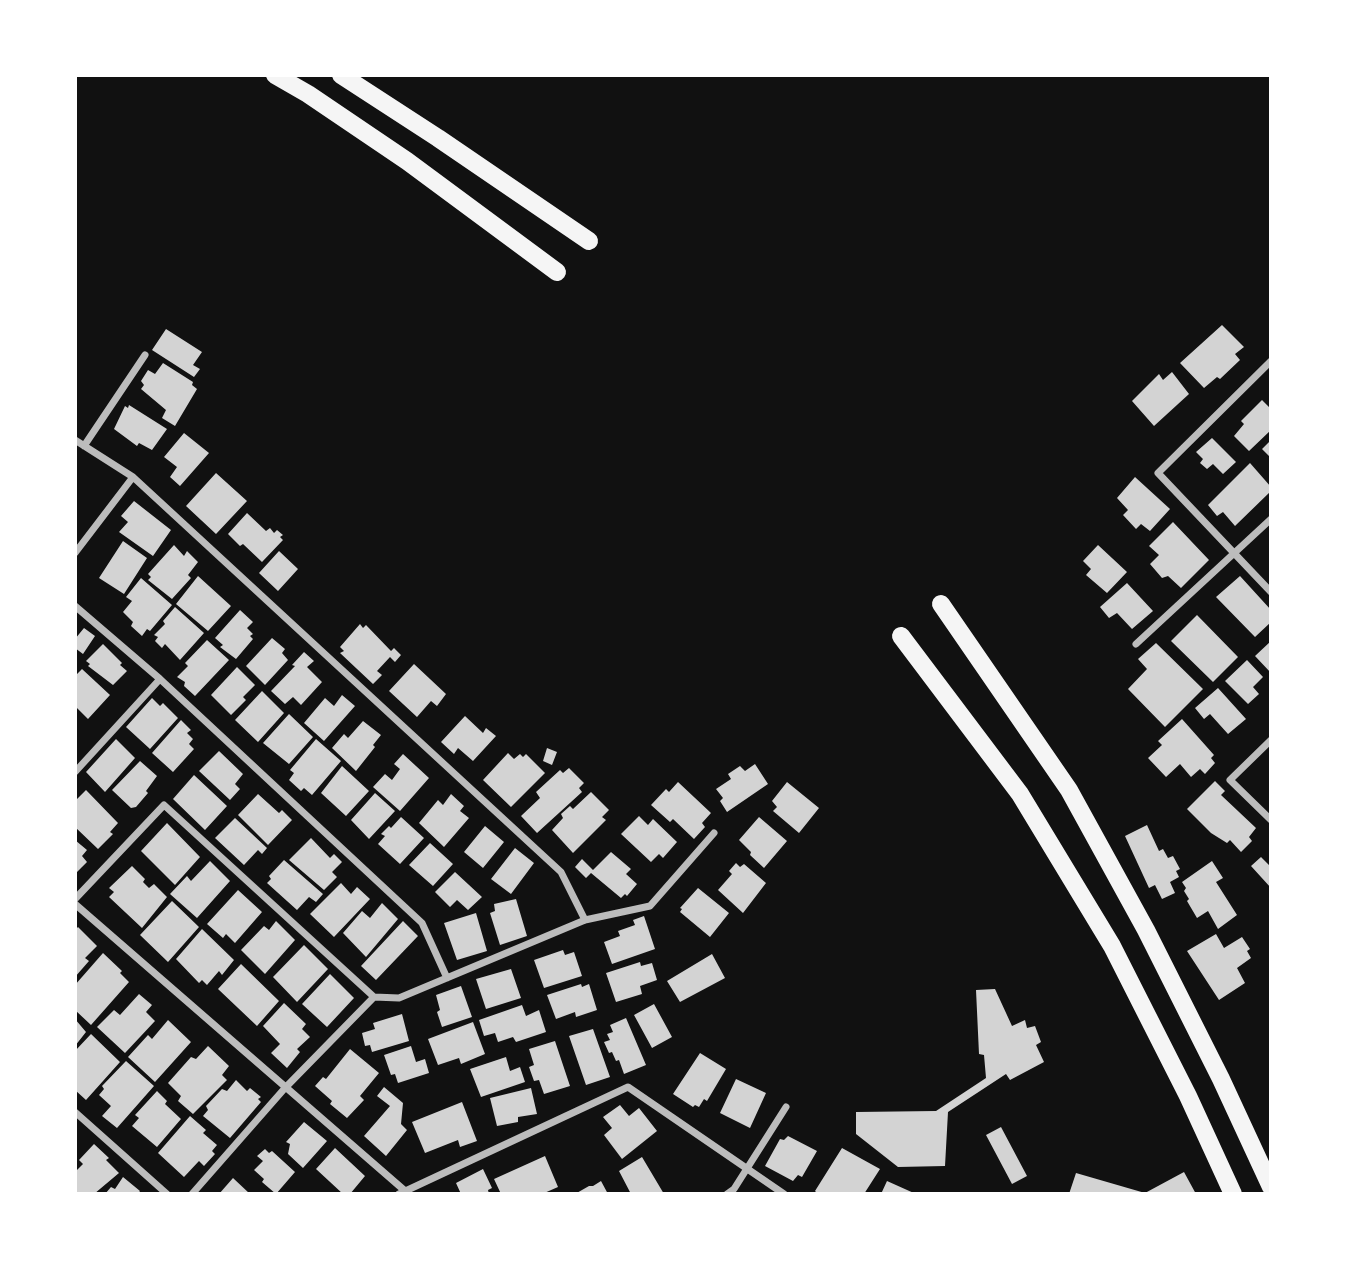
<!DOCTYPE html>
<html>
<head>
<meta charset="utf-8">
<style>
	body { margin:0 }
	#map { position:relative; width:1346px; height:1269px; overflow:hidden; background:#111; font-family:"Open Sans",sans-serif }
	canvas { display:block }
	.frame { position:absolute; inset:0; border:77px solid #fff; pointer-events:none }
</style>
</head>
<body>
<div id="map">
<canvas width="1346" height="1269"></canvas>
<div class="frame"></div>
</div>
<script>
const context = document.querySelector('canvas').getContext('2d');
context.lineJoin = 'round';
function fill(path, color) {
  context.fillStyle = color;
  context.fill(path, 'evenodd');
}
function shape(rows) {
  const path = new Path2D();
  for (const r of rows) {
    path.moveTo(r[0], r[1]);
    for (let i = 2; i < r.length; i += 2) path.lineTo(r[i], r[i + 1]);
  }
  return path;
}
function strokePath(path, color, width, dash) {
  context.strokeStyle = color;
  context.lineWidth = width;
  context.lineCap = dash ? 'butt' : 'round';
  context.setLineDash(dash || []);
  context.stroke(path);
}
const building = shape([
	[1222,325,1244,347,1235,354,1240,360,1220,379,1217,377,1204,388,1180,363],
	[166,329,202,352,193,365,200,369,194,377,152,350],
	[163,363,193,382,192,385,197,389,175,426,162,418,166,410,141,389,144,385,141,381,148,370,155,374],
	[1172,372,1189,394,1154,426,1132,401,1159,374,1163,380],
	[1262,400,1271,409,1271,430,1249,451,1234,436,1244,424,1241,421],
	[129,405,167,429,152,450,139,443,137,446,114,429,125,406,128,408],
	[184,433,209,453,180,486,170,477,177,467,164,457],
	[1212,438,1236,462,1223,474,1213,464,1207,469,1200,463,1203,459,1196,452],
	[1271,440,1271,458,1262,449],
	[1250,463,1271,487,1271,491,1235,526,1223,512,1217,516,1208,505],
	[216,473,247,501,216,534,186,506],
	[1135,477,1170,509,1150,531,1141,524,1136,529,1123,515,1128,510,1117,498],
	[134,501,171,530,153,556,119,532,128,522,121,516],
	[247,513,266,531,270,528,274,533,277,530,283,535,280,537,283,540,262,562,243,544,240,546,228,534],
	[1173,522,1209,560,1181,588,1168,576,1162,578,1150,564,1159,555,1149,546],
	[123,541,147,558,124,594,99,578],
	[174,545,184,556,187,551,198,562,188,575,191,578,172,599,148,580,151,577,148,574],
	[1098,545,1127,572,1107,593,1086,575,1091,569,1083,561],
	[279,551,298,569,278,591,259,573],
	[198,576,231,606,208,631,176,604],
	[1240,576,1271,610,1271,622,1255,637,1216,597],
	[141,578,172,605,150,631,147,629,142,636,131,626,133,622,123,612,132,601,126,597],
	[1127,583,1153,611,1132,629,1117,613,1109,618,1100,607],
	[175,607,204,633,180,660,165,644,162,648,155,641,158,637,154,635,165,624,163,621],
	[240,610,253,622,247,628,253,634,250,636,253,639,236,659,220,647,223,645,215,638],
	[1197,615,1238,657,1213,682,1171,641],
	[360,624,363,628,366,625,391,651,394,648,401,655,395,662,390,657,377,671,382,675,373,684,340,653,344,651,340,647],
	[84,628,95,636,83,654,75,648,75,639],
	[272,638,285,649,282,653,288,660,265,685,246,666],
	[207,640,229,660,195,696,184,686,185,682,177,677,188,666,185,663],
	[1271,641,1271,673,1255,656],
	[1156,643,1203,689,1165,727,1128,689,1147,669,1138,659],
	[103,644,122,663,120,665,127,671,113,685,88,666,90,664,86,661],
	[304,652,314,661,307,667,322,682,301,705,293,697,285,704,271,691,295,666,292,665],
	[1247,660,1263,677,1253,687,1259,694,1248,704,1225,681],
	[414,664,446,694,437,706,431,701,417,717,389,691],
	[237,667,255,685,243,697,246,700,231,715,211,695],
	[82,669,110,695,88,719,75,706,75,676],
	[1218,688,1246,719,1228,734,1210,714,1204,719,1195,708],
	[262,691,284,713,258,742,235,720],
	[342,695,355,706,324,741,304,723,325,698,334,706],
	[152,698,160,706,163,703,178,718,150,749,126,727],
	[289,714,313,737,289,764,263,743],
	[465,716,483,733,486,728,496,736,473,761,458,748,454,754,441,742],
	[1182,719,1214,755,1211,758,1215,763,1205,774,1200,769,1191,777,1180,764,1166,777,1148,758,1162,745,1158,741],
	[181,720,191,730,187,733,193,739,189,744,194,749,173,772,152,753],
	[363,721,381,735,373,745,375,747,356,771,332,748,344,734,348,738],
	[116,739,135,758,105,792,86,772],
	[316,739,341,761,312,795,304,788,301,791,289,780,294,773,290,770],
	[547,748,557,752,552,765,543,761],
	[219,751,243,774,235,784,240,789,230,800,199,771],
	[508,753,514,759,520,754,523,757,526,754,545,773,511,807,483,780],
	[403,754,429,778,400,811,373,787,385,774,392,780,400,769,394,764],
	[140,761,157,776,146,791,148,793,136,807,131,808,112,790],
	[755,764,768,784,727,812,720,801,723,798,716,789,731,779,728,774,740,766,745,771],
	[342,766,369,791,346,816,321,793],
	[569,768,584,783,579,788,582,792,537,833,521,816,540,798,536,792,560,770,563,773],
	[194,775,227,806,205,830,173,799],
	[1215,781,1225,791,1221,795,1256,828,1249,837,1252,841,1241,852,1230,840,1227,843,1211,833,1187,809],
	[678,782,711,813,702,823,705,827,694,839,673,819,670,822,651,805,666,789,669,792],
	[787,782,819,808,799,833,773,811,777,807,772,801],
	[86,790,118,823,110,832,113,834,98,849,75,827,75,797,77,799],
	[591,792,609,810,602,817,606,820,573,853,552,830,563,818,561,814,570,806,573,809],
	[375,793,395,811,369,839,351,820],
	[258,794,279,813,282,810,292,820,268,845,238,815],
	[451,794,464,806,460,811,469,818,444,847,419,823,438,800,443,805],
	[639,816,648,825,653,819,677,842,663,858,659,854,651,862,621,834],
	[401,817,424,838,400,864,378,844,385,836,381,834,389,826,391,828],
	[759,817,787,841,764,868,750,855,751,852,739,840],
	[235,818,267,848,262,854,258,850,244,865,215,838],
	[167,823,200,857,175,885,141,851],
	[1147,825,1159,851,1163,849,1168,858,1173,856,1180,869,1176,871,1179,877,1170,882,1175,893,1162,899,1155,885,1149,888,1125,836],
	[485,826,504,842,483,868,464,852],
	[311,838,330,858,334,854,342,862,332,872,337,877,324,890,289,860],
	[75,840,87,850,82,856,87,862,75,874],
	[430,843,453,864,433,886,409,865],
	[515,848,534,863,511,894,491,879],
	[611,852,631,869,626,874,637,884,627,896,625,894,621,898,591,873,586,878,575,867,582,859,593,870],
	[1261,857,1271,867,1271,888,1251,866],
	[284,860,323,894,316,902,309,897,297,910,267,883,271,879,269,876],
	[210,861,230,881,197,918,170,894,187,876,191,881],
	[1212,861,1223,878,1216,882,1237,915,1218,929,1208,911,1197,918,1187,901,1189,899,1184,891,1186,888,1182,882],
	[736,863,740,867,744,864,766,883,743,913,718,890,732,874,729,871],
	[132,866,145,879,143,882,149,888,154,884,167,897,142,928,109,897,114,892,109,888],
	[455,872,482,897,468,910,457,900,450,907,435,892],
	[341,883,351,894,357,887,370,899,334,937,310,914],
	[698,888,729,913,710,937,680,912,682,909,680,908],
	[238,890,262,912,235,943,226,934,223,938,207,924],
	[516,899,527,936,500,945,490,913,495,911,494,904],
	[172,901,199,927,168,962,140,935],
	[382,903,398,919,366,957,343,933,362,911,370,918],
	[476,913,487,951,457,960,444,923],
	[644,916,655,949,612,964,604,942,620,936,618,931,635,925,633,920],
	[276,921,295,940,265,974,241,950,264,926,269,930],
	[403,921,418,936,376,980,361,966],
	[78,927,97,946,85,958,89,961,75,977,75,930],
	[202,929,234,960,222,975,219,971,207,985,202,980,199,983,176,959],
	[1216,934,1224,948,1242,937,1250,949,1247,951,1251,958,1237,968,1245,983,1219,1000,1187,951],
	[304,945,328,969,297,1002,273,977],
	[563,950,565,955,574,952,582,976,544,988,534,960],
	[103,953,122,971,120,973,129,982,91,1025,75,1010,75,985],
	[712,954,725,978,680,1002,667,981],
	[640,962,641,966,652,963,657,980,640,986,642,994,616,1002,606,973],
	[241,964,279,1001,257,1026,218,989],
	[511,969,521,998,486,1009,476,979],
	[330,974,354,998,327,1027,302,1004],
	[581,984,582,987,589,984,597,1010,576,1017,575,1012,556,1019,547,995],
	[461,986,472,1017,442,1027,437,1012,440,1010,436,995],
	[995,989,1012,1026,1025,1020,1027,1028,1035,1026,1041,1042,1036,1045,1044,1062,1010,1080,1006,1074,948,1112,945,1166,898,1167,856,1134,856,1112,936,1111,986,1078,984,1055,979,1054,976,990],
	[139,994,152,1005,146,1012,155,1021,125,1053,97,1027,114,1010,120,1015],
	[284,1003,306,1024,302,1029,310,1037,297,1049,300,1052,287,1068,271,1053,280,1044,263,1026],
	[654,1004,672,1037,652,1048,634,1015],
	[522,1005,526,1016,539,1010,546,1032,516,1042,513,1037,498,1042,495,1033,484,1036,479,1020],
	[402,1014,409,1041,372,1052,370,1045,365,1046,362,1033,375,1029,373,1023],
	[626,1018,646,1065,624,1074,619,1060,616,1061,612,1052,609,1053,604,1042,610,1040,607,1034,613,1032,610,1025],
	[75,1019,86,1032,75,1046],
	[168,1020,191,1042,155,1082,128,1057,148,1035,152,1039],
	[473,1022,485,1054,461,1064,459,1058,438,1065,428,1039],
	[593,1029,610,1077,586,1085,569,1036],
	[91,1034,120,1062,86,1100,75,1090,75,1051],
	[555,1041,570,1086,544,1094,539,1080,534,1081,529,1067,534,1065,529,1049],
	[208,1046,229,1066,222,1075,227,1080,193,1114,178,1101,181,1096,168,1083,191,1057,196,1059],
	[411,1046,416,1062,425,1059,429,1073,398,1083,395,1074,391,1075,384,1055],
	[350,1049,379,1073,360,1096,364,1100,347,1118,330,1104,332,1101,315,1086,323,1077,326,1079],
	[700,1053,726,1069,707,1101,704,1099,699,1107,695,1105,693,1107,673,1094],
	[506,1057,510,1071,520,1067,525,1082,481,1097,470,1069],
	[126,1061,154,1086,117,1128,102,1116,111,1106,99,1095,104,1089,102,1086],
	[736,1079,766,1093,750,1128,720,1113],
	[236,1080,247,1091,250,1088,261,1097,258,1099,261,1102,230,1138,203,1116,208,1110,206,1106,222,1089,227,1091],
	[384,1087,403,1103,401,1124,407,1130,386,1156,364,1136,390,1106,377,1096],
	[531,1088,537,1114,518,1117,518,1122,497,1126,490,1098],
	[157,1091,167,1101,165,1104,181,1119,157,1147,132,1126,139,1118,135,1115],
	[462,1102,477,1141,460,1147,458,1140,425,1153,412,1122],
	[620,1105,629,1116,639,1108,657,1131,622,1159,604,1135,612,1128,603,1117],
	[190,1116,206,1130,203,1133,217,1145,212,1151,215,1154,204,1166,199,1161,184,1177,158,1153],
	[304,1122,327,1141,303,1168,288,1154,290,1144,286,1142],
	[1001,1127,1027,1176,1012,1184,986,1135],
	[788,1136,817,1151,802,1177,798,1175,793,1181,765,1166,780,1139,784,1140],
	[94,1144,109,1158,106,1160,119,1173,94,1194,75,1194,75,1172,83,1164,79,1160],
	[335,1148,365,1176,350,1194,343,1194,316,1169],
	[842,1148,880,1169,864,1194,818,1194,815,1191],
	[265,1149,269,1153,272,1151,295,1172,276,1194,262,1182,264,1179,254,1170,263,1161,257,1156],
	[545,1156,558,1187,542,1194,501,1194,494,1179],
	[642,1157,664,1194,631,1194,619,1171],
	[483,1169,492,1188,488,1190,489,1194,461,1194,456,1183],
	[1184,1172,1196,1194,1069,1194,1076,1173,1145,1193],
	[123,1177,140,1191,138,1194,105,1194,111,1187,115,1189],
	[233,1178,250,1194,219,1194],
	[601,1181,608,1194,575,1194,589,1186,593,1186],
	[887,1181,916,1194,881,1194]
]);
const minor = shape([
	[1271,361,1158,473,1271,592],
	[75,440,133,477,561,872,585,920],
	[84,446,145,355],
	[75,553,133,477],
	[75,606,160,679,422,923,447,978],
	[1136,644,1271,519],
	[1271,740,1230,780,1271,820],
	[75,772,160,679],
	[75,899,164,805,374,997,399,998,585,920,650,906,714,833],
	[75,904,404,1190],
	[75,1112,167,1194],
	[192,1194,285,1088,374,997],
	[399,1194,628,1087,784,1194],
	[727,1194,734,1189,786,1107]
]);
const primary = shape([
	[275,75,308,94,407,161,557,272],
	[341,75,438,138,589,241],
	[941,604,1069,790,1146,930,1221,1079,1271,1187],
	[901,636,1020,794,1112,946,1188,1096,1233,1194]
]);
fill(building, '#d3d3d3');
strokePath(minor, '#bcbcbc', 7);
strokePath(primary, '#f5f5f5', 18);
</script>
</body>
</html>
